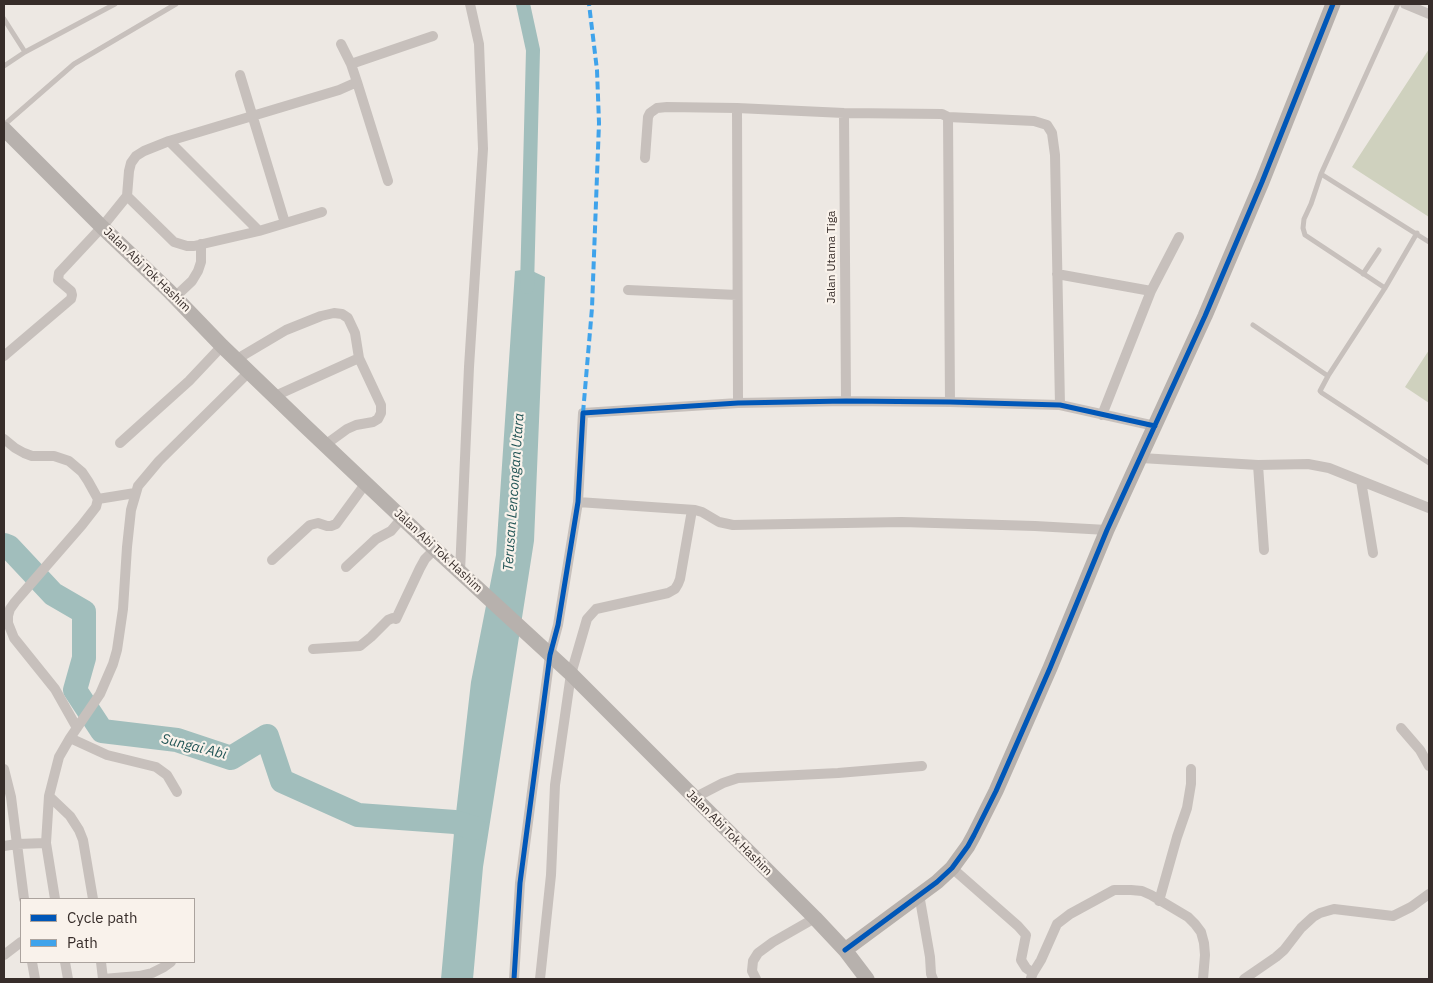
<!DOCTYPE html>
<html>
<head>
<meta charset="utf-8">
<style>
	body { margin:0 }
	#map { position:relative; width:1433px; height:983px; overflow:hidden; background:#ede8e3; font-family:"IBM Plex Sans",sans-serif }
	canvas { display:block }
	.frame { position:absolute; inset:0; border:5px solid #372d2a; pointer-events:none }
	.legend { position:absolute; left:20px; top:898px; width:175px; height:65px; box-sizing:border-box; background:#f9f2eb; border:1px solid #aba39e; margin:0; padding:6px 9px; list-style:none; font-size:15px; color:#372d2a }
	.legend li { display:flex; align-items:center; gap:10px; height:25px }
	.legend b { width:25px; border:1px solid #aba39e }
</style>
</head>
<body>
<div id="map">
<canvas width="1433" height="983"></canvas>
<div class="frame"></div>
<ul class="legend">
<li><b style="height:6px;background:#0057b8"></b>Cycle path</li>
<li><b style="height:6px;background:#3fa3eb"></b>Path</li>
</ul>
</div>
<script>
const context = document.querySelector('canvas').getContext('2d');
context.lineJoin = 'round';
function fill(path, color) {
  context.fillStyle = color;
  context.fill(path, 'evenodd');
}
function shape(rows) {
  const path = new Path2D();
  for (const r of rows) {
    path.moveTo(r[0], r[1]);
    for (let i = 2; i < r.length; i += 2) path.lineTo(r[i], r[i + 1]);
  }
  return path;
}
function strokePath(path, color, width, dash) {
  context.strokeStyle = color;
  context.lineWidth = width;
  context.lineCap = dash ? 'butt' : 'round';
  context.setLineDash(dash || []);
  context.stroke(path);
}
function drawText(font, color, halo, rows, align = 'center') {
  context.font = font + ' "IBM Plex Sans",sans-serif';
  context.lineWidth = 4.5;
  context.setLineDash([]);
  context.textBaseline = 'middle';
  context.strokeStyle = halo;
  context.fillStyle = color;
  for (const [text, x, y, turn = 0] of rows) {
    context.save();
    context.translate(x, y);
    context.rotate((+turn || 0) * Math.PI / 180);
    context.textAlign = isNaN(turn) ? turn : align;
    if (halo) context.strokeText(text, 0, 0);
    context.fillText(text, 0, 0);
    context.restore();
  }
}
const green = shape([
	[1429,49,1429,217,1352,167],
	[1429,350,1429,403,1405,387]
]);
const water = shape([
	[528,269,545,277,534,541,483,867,473,979,441,979,455,822,471,682,496,555,515,271]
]);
const canal = shape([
	[523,4,533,50,527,287]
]);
const river = shape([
	[4,545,9,547,53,594,84,612,84,658,75,690,102,731,177,740,231,758,267,736,282,781,358,815,455,822,474,828]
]);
const lane = shape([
	[4,19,25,52],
	[4,66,25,52,115,4],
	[4,125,74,64,176,4],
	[1321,174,1429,242],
	[1417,233,1385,288,1328,376,1320,391,1322,393,1429,463],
	[1363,274,1379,250],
	[1385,288,1305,235,1303,228,1304,219,1311,204,1321,174,1398,4],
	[1253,325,1328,376]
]);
const street = shape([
	[1405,4,1429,14],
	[341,44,351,64,357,82],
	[351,64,433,36],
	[240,75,285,223],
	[737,108,738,403],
	[844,113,846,401],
	[948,117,1034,121,1047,125,1052,133,1055,155,1060,405],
	[169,141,259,231],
	[645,158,648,117,650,113,657,108,667,107,737,108,844,113,942,114,948,117,950,402],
	[127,196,174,242,187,246,194,246,259,231,322,212],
	[1057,274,1151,291],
	[628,290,737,295],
	[175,297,192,281,198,271,201,262,201,244],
	[4,356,71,299,72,295,71,291,58,280,59,273,102,227,127,196,129,171,131,163,136,156,144,151,169,141,339,90,357,82,388,181],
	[237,359,286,330,321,316,334,313,342,314,348,318,355,333,359,358,381,405,381,413,378,419,373,422,356,425,347,429,325,445],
	[275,396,359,358],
	[1102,415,1151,291,1179,237],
	[4,439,15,448,24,453,32,456,54,456,69,461,82,472,88,481,98,499],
	[120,443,189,381,222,346],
	[1141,458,1258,465,1308,464,1329,468,1429,508],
	[1258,465,1264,550],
	[1361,481,1373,553],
	[578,502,695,510,702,512,719,522,733,525,902,522,1035,526,1107,530],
	[272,560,310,525,318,523,327,526,331,526,336,524,366,483],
	[346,567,376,539,391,531,402,518],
	[460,572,469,367,483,149,479,44,470,4],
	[313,649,360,646,371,637,388,620,393,618,396,619,420,568,425,559,435,549],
	[77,728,55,689,14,638,8,623,8,616,10,609,15,602,82,525,96,507,98,499,135,493],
	[1401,728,1420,750,1429,766],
	[70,738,107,755,156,767,167,775,177,792],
	[4,769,11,797,24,899],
	[49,796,70,816,79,830,83,840,93,899],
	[694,798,723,783,738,778,838,773,922,766],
	[4,846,17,844,46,843],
	[952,868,1018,926,1026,935,1021,960,1026,968,1033,973,1031,978],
	[919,894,930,957,931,974,933,979],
	[55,899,46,843,49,796,59,757,70,738,100,694,113,664,117,650,123,609,127,547,131,510,138,486,159,461,250,371],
	[1159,901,1177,837,1187,808,1191,784,1191,769],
	[4,955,21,942],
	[32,962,35,979],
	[65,962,68,979],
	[101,962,103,979],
	[1033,973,1041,960,1057,924,1070,914,1114,890,1131,890,1142,891,1151,895,1188,917,1195,924,1201,932,1204,943,1205,955,1203,979],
	[103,979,139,976,152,973,164,967,171,962],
	[514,979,520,883,550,655,558,625,578,502,583,413,738,403,846,401,950,402,1060,405,1155,426],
	[540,979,551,875,555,785,571,674,587,619,596,609,668,593,675,589,678,584,680,579,692,510],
	[756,979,752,971,753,961,758,953,773,942,815,918],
	[1244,979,1276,957,1284,950,1301,928,1313,917,1320,913,1334,909,1393,916,1411,907,1429,894]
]);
const secondary = shape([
	[4,129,102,227,169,291,222,346,304,425,435,549,571,674,815,918,845,950,867,979],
	[845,950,937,882,952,868,968,846,974,835,996,791,1050,668,1107,530,1205,316,1262,182,1333,4]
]);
const quiet = shape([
	[583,413,592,308,599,123,597,70,589,4]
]);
const cycleway = shape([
	[845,950,937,882,952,868,968,846,974,835,996,791,1050,668,1107,530,1205,316,1262,182,1333,4],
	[514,979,520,883,550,655,558,625,578,502,583,413,738,403,846,401,950,402,1060,405,1155,426]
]);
const streetNames = [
	["Jalan Utama Tiga",832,257,-90],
	["Jalan Abi Tok Hashim",147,270,44],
	["Jalan Abi Tok Hashim",438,551,43],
	["Jalan Abi Tok Hashim",729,833,45]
];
const waterNames = [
	["Terusan Lencongan Utara",514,492,-86],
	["Sungai Abi",194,747,14]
];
fill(green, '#cfd1be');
fill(water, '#a1bebc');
strokePath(canal, '#a1bebc', 14);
strokePath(river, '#a1bebc', 24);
strokePath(lane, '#c7c0bc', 5);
strokePath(street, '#c7c0bc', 10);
strokePath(secondary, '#b7b1ad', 15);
strokePath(quiet, '#3fa3eb', 4, [8, 4]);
strokePath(cycleway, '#0057b8', 5);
drawText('12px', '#372d2a', '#f9f2eb', streetNames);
drawText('italic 14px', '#225556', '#f9f2eb', waterNames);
</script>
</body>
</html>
